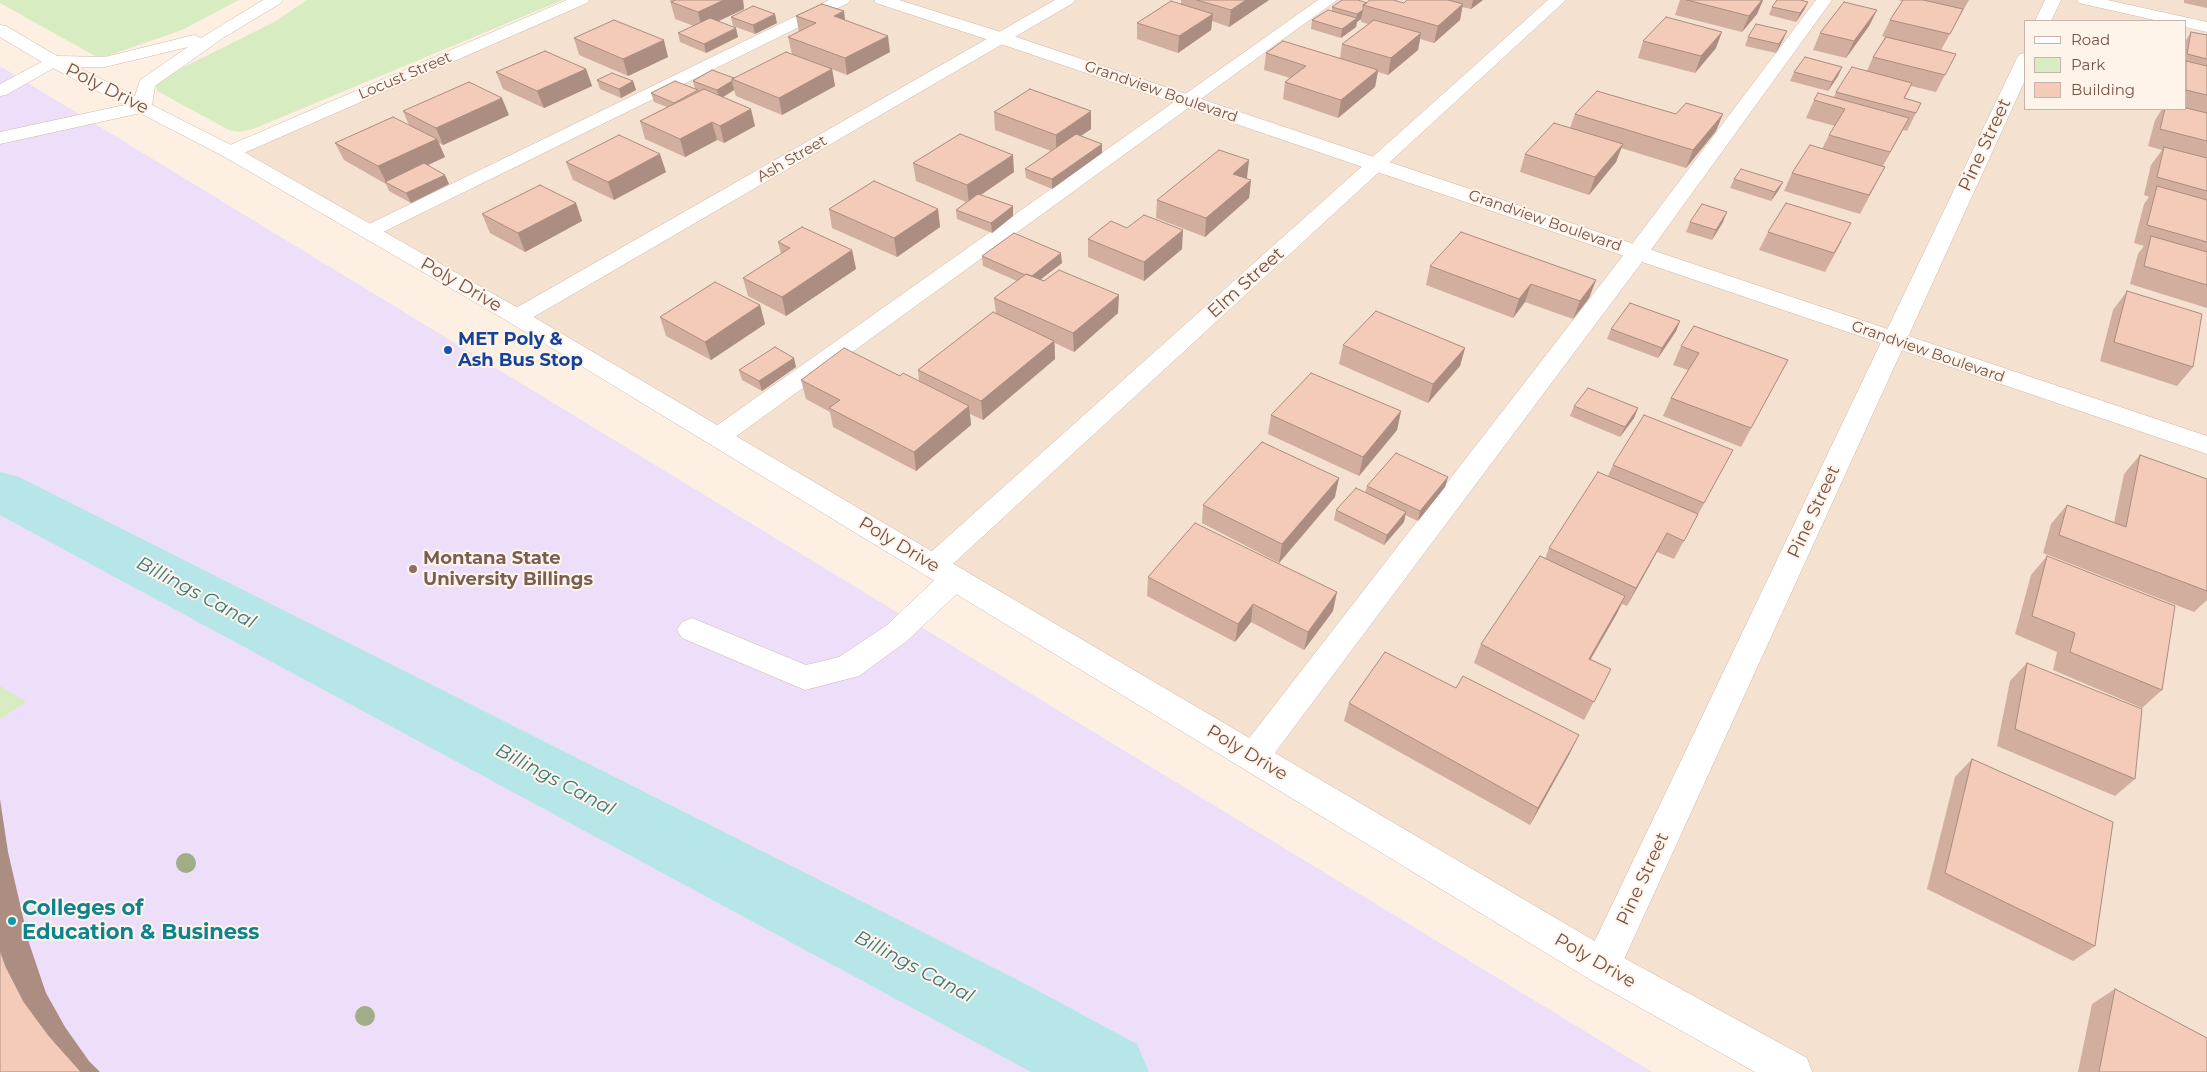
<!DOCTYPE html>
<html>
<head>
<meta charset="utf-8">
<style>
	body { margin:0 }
	#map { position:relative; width:2207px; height:1072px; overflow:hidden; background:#fdf0e2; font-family:Montserrat,sans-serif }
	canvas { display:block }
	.legend { position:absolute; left:2024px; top:20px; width:162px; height:90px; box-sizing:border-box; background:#fff4ea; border:1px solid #c9b4a9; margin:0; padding:6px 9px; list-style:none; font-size:15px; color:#775347 }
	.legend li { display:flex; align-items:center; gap:10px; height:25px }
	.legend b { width:25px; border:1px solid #c9b4a9 }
</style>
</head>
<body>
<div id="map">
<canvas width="2207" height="1072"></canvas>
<ul class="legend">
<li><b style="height:6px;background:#fff"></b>Road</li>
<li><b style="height:14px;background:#d7ecc0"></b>Park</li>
<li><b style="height:14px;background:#f4cab8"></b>Building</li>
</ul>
</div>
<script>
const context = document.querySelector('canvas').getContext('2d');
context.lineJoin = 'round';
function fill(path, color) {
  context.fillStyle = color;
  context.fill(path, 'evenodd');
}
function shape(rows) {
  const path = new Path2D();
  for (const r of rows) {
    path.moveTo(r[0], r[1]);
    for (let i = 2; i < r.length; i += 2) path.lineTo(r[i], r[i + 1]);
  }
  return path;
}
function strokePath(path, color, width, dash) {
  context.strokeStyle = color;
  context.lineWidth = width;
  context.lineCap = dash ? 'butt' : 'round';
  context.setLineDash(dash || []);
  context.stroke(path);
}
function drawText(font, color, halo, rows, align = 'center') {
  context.font = font + ' Montserrat,sans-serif';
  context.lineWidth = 4;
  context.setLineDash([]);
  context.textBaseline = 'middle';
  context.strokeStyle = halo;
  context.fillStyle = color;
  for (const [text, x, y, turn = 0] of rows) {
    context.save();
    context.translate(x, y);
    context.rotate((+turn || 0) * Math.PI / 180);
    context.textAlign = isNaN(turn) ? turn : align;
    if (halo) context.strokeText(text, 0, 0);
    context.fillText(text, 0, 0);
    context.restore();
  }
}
const residential = shape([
	[581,0,2207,0,2207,1072,1793,1072,230,152],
	[2026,21,2186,21,2186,109,2026,109]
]);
const education = shape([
	[0,66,1652,1072,0,1072]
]);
const green = shape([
	[0,0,239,0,182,30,107,56,95,56,0,3],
	[307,0,563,0,253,129,238,132,229,130,157,91,156,84,168,75,274,22],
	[0,686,26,702,0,719]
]);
const canal = shape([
	[0,472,19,477,1016,979,1137,1044,1149,1072,1031,1072,0,515,0,472]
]);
const service = shape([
	[829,0,850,0,848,3,375,236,368,238,361,236,357,232,361,228,829,0],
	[1318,0,1337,0,727,443,718,446,709,443,705,437,709,431,1318,0],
	[1816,0,1832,0,1645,258,1265,766,1254,770,1243,766,1238,756,1243,746,1629,248,1816,0],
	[53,56,59,57,62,61,59,65,6,95,0,96,0,84,53,56],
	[143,101,150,103,152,107,150,111,0,144,0,132,143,101],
	[955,567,965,570,969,578,965,586,907,641,859,676,805,690,682,638,677,630,682,622,692,618,806,665,839,657,887,625,945,570,955,567]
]);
const minor = shape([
	[567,0,589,0,587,3,237,156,230,158,223,156,220,152,223,148,567,0],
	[1055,0,1075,0,1073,3,525,322,517,324,509,322,506,317,509,312,1055,0],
	[1548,0,1566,0,943,573,933,577,923,573,919,566,923,559,1548,0],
	[2045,0,2061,0,2051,21,2035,21,2045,0],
	[2077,0,2107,0,2207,22,2207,32,2186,27,2186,21,2159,21,2079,3,2077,0],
	[2026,53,2026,78,1615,979,1602,984,1589,979,1584,966,1589,953,2017,58,2020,54,2026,53]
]);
const tertiary = shape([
	[263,0,283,0,281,3,223,38,155,86,152,105,237,148,525,312,1615,953,1807,1058,1812,1072,1755,1072,1589,979,509,322,223,156,47,65,0,37,0,25,6,26,57,56,105,57,194,35,201,38,263,0],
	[188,47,140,80,135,96,77,67,105,67,188,47],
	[874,0,899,0,1007,34,2207,436,2207,454,995,42,876,3,874,0]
]);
const trees = [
	[186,863],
	[365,1016]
];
const wall = shape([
	[670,0,743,0,744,9,718,21,738,37,706,53,680,42,678,33,694,26,675,19],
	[1181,0,1269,0,1229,27,1212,21,1211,30,1178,53,1137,39,1137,23,1181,4],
	[1407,0,1483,0,1471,9,1462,7,1460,20,1434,43,1420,39,1418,50,1388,75,1378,72,1375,87,1338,118,1283,99,1285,82,1290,78,1264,70,1266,53,1340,58,1342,44,1368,24,1361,22,1361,19,1357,22,1356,27,1341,38,1311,29,1312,20,1332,11,1332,7,1367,3,1404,3],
	[1680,0,1763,0,1757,14,1742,32,1675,15],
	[1898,0,1969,0,1941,50,1956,54,1936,92,1911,86,1905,98,1921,103,1907,131,1903,130,1883,166,1885,167,1860,214,1784,191,1792,173,1822,149,1829,135,1835,126,1806,118,1814,100,1834,97,1836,92,1867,71,1873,57,1885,37,1882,36,1890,20,1902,1],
	[2184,0,2207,0,2207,8,2184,3],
	[1808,2,1804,10,1796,22,1769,15,1772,7],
	[1877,10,1869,26,1846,58,1813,50,1820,33],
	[796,16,845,20,890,52,847,75,792,54,788,37,799,32],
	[731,17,777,23,755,34,733,26],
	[1787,31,1776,53,1745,46,1748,37],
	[2191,32,2207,35,2207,308,2130,284,2138,254,2144,246,2134,243,2144,204,2149,197,2144,195,2151,165,2162,150,2148,146,2155,120,2162,109,2186,109,2186,40],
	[574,38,668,57,628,76,579,55],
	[1643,41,1716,48,1695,73,1638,58],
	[1842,67,1838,76,1828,91,1790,81,1794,72],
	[586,69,592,86,544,108,503,89,496,72],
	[832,69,835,86,782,115,736,96,734,90,723,97,755,126,724,143,717,140,685,157,645,139,640,121,667,107,654,102,651,93,695,89,693,81],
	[597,80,633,81,636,90,621,98,600,89],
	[403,111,509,115,443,145,439,143,445,157,427,165,445,175,449,184,411,203,389,191,386,184,344,160,335,143,409,125],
	[994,112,1091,129,1081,136,1102,144,1102,153,1052,189,1026,178,1025,169,1051,151,995,130],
	[1575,114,1716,131,1686,168,1621,148,1616,162,1589,195,1520,172,1525,154,1570,128],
	[1249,160,1246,179,1251,180,1249,198,1205,237,1156,218,1157,200],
	[566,162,666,172,614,200,573,180],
	[913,163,1014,172,981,195,1013,206,1013,216,992,233,957,219,956,210,966,202,916,181],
	[1734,179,1783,182,1778,191,1771,201,1730,188],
	[576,203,582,221,525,252,490,233,482,214],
	[829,209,938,209,940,227,897,257,832,228],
	[1690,222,1723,222,1712,240,1686,232],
	[1768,232,1842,241,1825,272,1759,250],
	[1088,239,1182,249,1144,281,1088,257],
	[778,242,852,250,856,269,786,316,748,296,743,278,781,254],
	[982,256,1062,263,1040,279,1118,313,1074,352,1055,343,1055,359,983,420,970,414,971,425,916,471,833,427,830,412,806,399,801,380,900,376,919,381,918,370,996,314,994,298,1017,281,983,266],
	[1430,266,1596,280,1589,298,1573,319,1525,302,1513,318,1426,285],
	[2127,291,2193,367,2177,386,2100,361,2113,310],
	[760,305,765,324,711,360,666,336,660,317],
	[1680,321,1676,331,1658,358,1607,339,1611,329],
	[1343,345,1465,348,1460,366,1428,403,1339,364],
	[1681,346,1788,360,1741,447,1663,416,1671,398,1688,370,1673,365],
	[796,367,762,391,742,380,739,370],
	[1574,406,1638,408,1634,418,1620,437,1570,416],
	[1401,411,1397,430,1359,476,1268,434,1271,415],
	[1733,450,1674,559,1657,552,1627,606,1622,604,1616,615,1591,659,1611,669,1584,720,1474,663,1481,644,1545,559,1549,548,1608,476,1613,465],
	[2140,455,2207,479,2207,600,2194,612,2043,553,2051,524,2067,505,2114,523,2124,474],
	[1448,477,1445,487,1418,521,1405,515,1404,522,1384,545,1334,520,1336,510,1365,492,1367,486],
	[1335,497,1279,563,1202,523,1203,505],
	[2047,556,2162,690,2142,708,2053,670,2057,652,2015,634,2031,575],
	[1148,577,1333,611,1304,650,1251,622,1235,642,1147,596],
	[2027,663,2135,779,2115,796,1997,746,2010,681],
	[1456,688,1570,753,1530,825,1344,721,1349,703],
	[1972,759,2095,946,2073,961,1927,889,1955,777],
	[2115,989,2207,1072,2078,1072,2092,1004]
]);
const shadedWall = shape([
	[724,0,743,0,744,9,702,29,698,12],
	[1246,0,1269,0,1229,27,1231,10],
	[1473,0,1483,0,1471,9],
	[1762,0,1763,0,1757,14,1742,32,1749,16],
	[1808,2,1804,10,1796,22,1800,13],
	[1463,4,1460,20,1434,43,1438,26],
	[1363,10,1361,19,1357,22,1356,27,1341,38,1342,29,1356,19,1357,14],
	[1877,10,1869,26,1846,58,1854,41],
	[844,11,846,28,834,16],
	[775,14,777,23,755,34,753,25],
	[1213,14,1211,30,1178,53,1179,36],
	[736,28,738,37,706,53,704,44],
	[1787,31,1783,40,1776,53,1779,44],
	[1722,32,1716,48,1695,73,1701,56],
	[1421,33,1418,50,1388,75,1391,58],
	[888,36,890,52,847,75,845,58],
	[664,40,668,57,628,76,623,59],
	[1842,67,1838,76,1828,91,1832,82],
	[586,69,592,86,544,108,537,91],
	[832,69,835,86,782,115,779,98],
	[1378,70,1375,87,1338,118,1341,100],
	[633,81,636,90,621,98,619,89],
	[732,81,734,90,720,99,717,90],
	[502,98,509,115,443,145,436,128],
	[751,109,755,126,724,143,720,126],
	[1091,111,1091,129,1056,153,1056,135],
	[1723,114,1716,131,1686,168,1693,150],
	[712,122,717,140,685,157,680,139],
	[437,139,445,157,388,184,386,182,378,166],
	[1102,144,1102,153,1052,189,1052,179],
	[1623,144,1616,162,1589,195,1595,177],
	[660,154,666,172,614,200,608,182],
	[1013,155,1014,172,969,203,967,185],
	[1249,160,1247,178,1231,192,1233,174],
	[445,175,449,184,411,203,406,193],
	[1251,180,1249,198,1205,237,1206,218],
	[1783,182,1778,191,1771,201,1775,192],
	[576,203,582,221,525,252,518,233],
	[1013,206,1013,216,992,233,991,223],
	[938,209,940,227,897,257,894,238],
	[1727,212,1723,222,1712,240,1716,230],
	[1183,230,1182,249,1144,281,1144,262],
	[852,250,856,269,786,316,782,297],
	[1061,253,1062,263,1031,287,1030,277],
	[1596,280,1589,298,1573,319,1580,301],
	[1531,284,1525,302,1513,318,1519,299],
	[1119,295,1118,313,1074,352,1073,333],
	[760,305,765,324,711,360,705,342],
	[1680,321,1676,331,1658,358,1662,348],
	[1054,341,1055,359,983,420,981,401],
	[1465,348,1460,366,1428,403,1433,384],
	[794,358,796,367,762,391,759,381],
	[969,406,971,425,916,471,914,452],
	[1638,408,1634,418,1620,437,1625,427],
	[1401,411,1397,430,1359,476,1363,457],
	[1448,477,1445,487,1418,521,1420,511],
	[1339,478,1335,497,1279,563,1282,544],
	[1406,512,1404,522,1384,545,1387,535],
	[1667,533,1657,552,1627,606,1636,588],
	[1337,592,1333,611,1304,650,1308,632],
	[1625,596,1616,615,1580,677,1589,659],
	[1253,604,1251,622,1235,642,1238,624],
	[1579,735,1570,753,1530,825,1538,808],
	[0,799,8,852,29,943,46,993,65,1027,89,1061,100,1072,81,1072,49,1036,24,1002,6,967,0,950]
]);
const building = shape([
	[676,0,724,0,698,12,671,2,676,0],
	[1197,0,1246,0,1231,10,1197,0],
	[1342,0,1358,0,1367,3,1363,5,1363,10,1357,14,1332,7,1342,0],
	[1370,0,1393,0,1404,3,1407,0,1448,0,1463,4,1438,26,1363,5,1370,0],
	[1687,0,1762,0,1749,16,1687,0],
	[1777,0,1800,0,1808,2,1800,13,1772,7,1777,0],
	[1903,0,1923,0,1963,9,1950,34,1890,20,1903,0],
	[1171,1,1213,14,1179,36,1137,23,1171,1],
	[1844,2,1877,10,1854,41,1820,33,1844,2],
	[822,4,844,11,834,16,888,36,845,58,788,37,816,23,796,16,822,4],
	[753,6,775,14,753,25,731,17,753,6],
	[1328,10,1357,18,1342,29,1312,20,1328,10],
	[1666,17,1722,32,1701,56,1643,41,1666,17],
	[710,18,736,28,704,44,678,33,710,18],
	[614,20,664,40,623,59,574,38,614,20],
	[1374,20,1421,33,1391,58,1342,44,1374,20],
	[1756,24,1787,31,1779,44,1748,37,1756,24],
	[2191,32,2207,35,2207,59,2187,54,2191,32],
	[1886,37,1956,54,1945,75,1873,57,1886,37],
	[1283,41,1378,70,1341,100,1285,82,1306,66,1266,53,1283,41],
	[545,51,586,69,537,91,496,72,545,51],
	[786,52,832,69,779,98,732,79,786,52],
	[1805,57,1842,67,1832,82,1794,72,1805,57],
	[2186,61,2207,66,2207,95,2186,90,2186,61],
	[1852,67,1912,83,1904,98,1921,103,1916,113,1836,92,1852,67],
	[712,70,734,78,732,79,732,81,717,90,693,81,712,70],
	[612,73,633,81,619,89,597,80,612,73],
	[675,81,698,90,674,103,651,93,675,81],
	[469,82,502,98,436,128,403,111,469,82],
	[704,89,751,109,720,126,712,122,680,139,640,121,704,89],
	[1030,89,1091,111,1056,135,994,112,1030,89],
	[1597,91,1676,114,1686,103,1723,114,1693,150,1575,114,1597,91],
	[1818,93,1909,118,1890,152,1829,135,1845,109,1814,100,1818,93],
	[2186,108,2207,113,2207,141,2160,129,2165,109,2186,109,2186,108],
	[393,117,437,139,378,166,335,143,393,117],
	[1554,123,1623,144,1595,177,1525,154,1554,123],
	[960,134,1013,155,967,185,913,163,960,134],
	[1076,134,1102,144,1052,179,1025,169,1076,134],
	[619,135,660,154,608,182,566,162,619,135],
	[1810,145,1885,167,1869,195,1792,173,1810,145],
	[2164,147,2207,158,2207,191,2157,177,2164,147],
	[1219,150,1249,160,1233,174,1251,180,1206,218,1157,200,1219,150],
	[424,163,445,175,406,193,385,182,424,163],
	[1741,169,1783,182,1775,192,1734,179,1741,169],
	[874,181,938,209,894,238,829,209,874,181],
	[540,185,576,203,518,233,482,214,540,185],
	[2157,186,2207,200,2207,242,2147,225,2157,186],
	[978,194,1013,206,991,223,956,210,978,194],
	[1786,203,1851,223,1834,253,1768,232,1786,203],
	[1702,204,1727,212,1716,230,1690,222,1702,204],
	[1144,215,1183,230,1144,262,1088,239,1111,221,1127,228,1144,215],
	[802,227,852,250,782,297,743,278,790,248,778,242,802,227],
	[1461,232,1596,280,1580,301,1531,284,1519,299,1430,266,1461,232],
	[1014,233,1061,253,1032,276,1026,274,1025,275,982,256,1014,233],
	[2151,236,2207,252,2207,285,2144,266,2151,236],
	[1059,270,1119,295,1073,333,994,298,1026,274,1044,281,1059,270],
	[715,282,760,305,705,342,660,317,715,282],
	[2127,291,2202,314,2193,367,2114,342,2127,291],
	[1630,303,1680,321,1662,348,1611,329,1630,303],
	[1376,311,1465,348,1433,384,1343,345,1376,311],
	[993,312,1054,341,981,401,918,370,993,312],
	[1694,326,1788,360,1751,428,1671,398,1699,353,1681,346,1694,326],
	[775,347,794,358,759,381,739,370,775,347],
	[844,348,900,376,903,373,969,406,914,452,829,408,840,400,801,380,844,348],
	[1311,373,1401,411,1363,457,1271,415,1311,373],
	[1588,388,1638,408,1625,427,1574,406,1588,388],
	[1644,415,1733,450,1704,503,1613,465,1644,415],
	[1262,442,1339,478,1282,544,1203,505,1262,442],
	[1396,453,1448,477,1420,511,1367,486,1396,453],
	[2140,455,2207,479,2207,591,2059,535,2067,505,2126,527,2140,455],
	[1598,472,1698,514,1684,541,1667,533,1636,588,1549,548,1598,472],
	[1356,488,1406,512,1387,535,1336,510,1356,488],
	[1195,523,1337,592,1308,632,1253,604,1238,624,1148,577,1195,523],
	[1540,556,1625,596,1589,659,1611,669,1594,702,1481,644,1540,556],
	[2047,556,2175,606,2162,690,2070,652,2075,633,2032,616,2047,556],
	[1385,652,1456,688,1463,676,1579,735,1538,808,1349,703,1385,652],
	[2027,663,2142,709,2135,779,2015,729,2027,663],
	[1972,759,2113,822,2095,946,1945,873,1972,759],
	[0,950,6,967,24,1002,49,1036,81,1072,0,1072,0,950],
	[2115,989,2207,1038,2207,1072,2099,1072,2115,989]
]);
const markers = [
	[448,350,5,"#1a4fb4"],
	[413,569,5,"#8d6e63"],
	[12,921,5,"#0f9aa8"]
];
const farStreetnames = [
	["Locust Street",405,76,-23],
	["Grandview Boulevard",1161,92,19],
	["Ash Street",792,159,-30],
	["Grandview Boulevard",1545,221,19],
	["Grandview Boulevard",1928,352,19]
];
const streetNames = [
	["Poly Drive",107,89,27],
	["Pine Street",1985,145,-65],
	["Elm Street",1246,283,-42],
	["Poly Drive",461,285,30],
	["Pine Street",1814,512,-65],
	["Poly Drive",899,545,31],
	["Poly Drive",1247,753,31],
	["Pine Street",1643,879,-65],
	["Poly Drive",1595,961,30]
];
const transitNames = [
	["MET Poly &",458,340],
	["Ash Bus Stop",458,361]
];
const educationNames = [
	["Montana State",423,559],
	["University Billings",423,580]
];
const waterNames = [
	["Billings Canal",196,593,28],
	["Billings Canal",555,780,28],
	["Billings Canal",914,967,28]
];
const nearCulturenames = [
	["Colleges of",22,909],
	["Education & Business",22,933]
];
fill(residential, '#f5e1d0');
fill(education, '#eddffa');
fill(green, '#d7ecc0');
fill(canal, '#b6e6e8');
strokePath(service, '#d1b8ab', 1);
strokePath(minor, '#d1b8ab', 1);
strokePath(tertiary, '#d1b8ab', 1);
fill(service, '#fff');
fill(minor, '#fff');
fill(tertiary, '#fff');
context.fillStyle = '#a0ad87';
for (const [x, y] of trees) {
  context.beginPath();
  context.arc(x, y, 10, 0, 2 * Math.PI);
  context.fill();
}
fill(wall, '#d2ae9e');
fill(shadedWall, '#ab8d81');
fill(building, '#f4cab8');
strokePath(building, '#ab8d81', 1);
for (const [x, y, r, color] of markers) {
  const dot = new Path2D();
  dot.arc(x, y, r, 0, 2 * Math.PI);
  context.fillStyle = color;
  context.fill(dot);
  strokePath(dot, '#fff4ea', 2);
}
drawText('15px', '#775347', '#fff4ea', farStreetnames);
drawText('18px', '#775347', '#fff4ea', streetNames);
drawText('bold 18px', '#164399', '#fff4ea', transitNames, 'left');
drawText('bold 18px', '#785e54', '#fff4ea', educationNames, 'left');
drawText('italic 19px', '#3a797d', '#fff4ea', waterNames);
drawText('bold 21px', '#0d838f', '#fff4ea', nearCulturenames, 'left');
</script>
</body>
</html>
